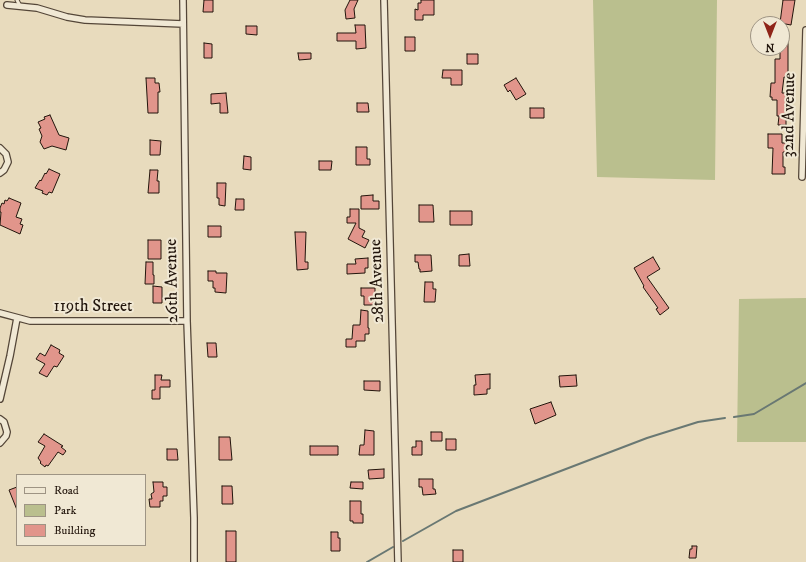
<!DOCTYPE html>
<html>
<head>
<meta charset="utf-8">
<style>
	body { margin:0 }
	#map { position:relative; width:806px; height:562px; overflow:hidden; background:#e8dbbd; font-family:"IM FELL DW Pica",serif }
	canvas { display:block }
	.legend { position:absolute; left:16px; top:474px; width:130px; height:72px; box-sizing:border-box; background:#f0e8d4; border:1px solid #9e9484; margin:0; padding:5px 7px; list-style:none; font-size:12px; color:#22150c }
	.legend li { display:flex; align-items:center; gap:8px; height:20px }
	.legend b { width:20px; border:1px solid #9e9484 }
	.north { position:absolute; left:750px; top:16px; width:40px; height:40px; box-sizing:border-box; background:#f0e8d4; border:1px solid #9e9484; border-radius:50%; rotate:180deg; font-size:11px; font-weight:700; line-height:16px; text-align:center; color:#22150c }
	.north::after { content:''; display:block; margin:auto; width:14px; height:18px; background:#8f2418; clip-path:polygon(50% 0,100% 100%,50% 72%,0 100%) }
</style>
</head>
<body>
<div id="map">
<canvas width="806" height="562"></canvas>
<ul class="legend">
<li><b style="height:5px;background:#f0e8d4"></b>Road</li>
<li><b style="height:11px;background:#babf8e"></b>Park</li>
<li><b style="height:11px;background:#e1958b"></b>Building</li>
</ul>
<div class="north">N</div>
</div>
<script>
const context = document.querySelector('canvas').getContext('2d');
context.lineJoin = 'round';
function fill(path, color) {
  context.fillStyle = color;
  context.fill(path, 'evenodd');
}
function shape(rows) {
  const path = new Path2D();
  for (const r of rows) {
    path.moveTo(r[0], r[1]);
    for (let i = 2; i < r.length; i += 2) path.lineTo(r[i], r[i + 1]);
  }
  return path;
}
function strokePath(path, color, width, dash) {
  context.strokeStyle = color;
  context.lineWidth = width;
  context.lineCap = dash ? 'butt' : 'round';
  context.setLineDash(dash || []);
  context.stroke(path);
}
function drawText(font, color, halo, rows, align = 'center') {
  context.font = font + ' "IM FELL DW Pica",serif';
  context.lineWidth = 4;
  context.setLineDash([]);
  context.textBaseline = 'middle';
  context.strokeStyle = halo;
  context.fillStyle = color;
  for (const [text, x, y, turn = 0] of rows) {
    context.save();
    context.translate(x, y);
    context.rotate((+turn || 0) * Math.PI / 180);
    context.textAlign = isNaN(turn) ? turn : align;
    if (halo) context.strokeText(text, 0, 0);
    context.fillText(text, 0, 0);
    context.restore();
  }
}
const green = shape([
	[593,0,717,0,715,180,597,177],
	[806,298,806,442,737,442,739,299]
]);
const stream = shape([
	[734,417,754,414,806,383],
	[403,541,456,511,647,438,698,422,725,418],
	[367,562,393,547]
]);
const building = shape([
	[204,0,213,0,213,12,203,12,204,0],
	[350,0,358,0,354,9,355,18,346,19,345,10,350,0],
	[421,0,434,0,434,15,423,15,423,20,415,20,415,9,418,10,418,3,421,3,421,0],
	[783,0,795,0,791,25,780,23,783,0],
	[355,25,365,25,366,48,356,49,356,41,337,41,337,33,356,33,355,25],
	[246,26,257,26,257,35,246,34,246,26],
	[405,37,415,37,415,51,405,51,405,37],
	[782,42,788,42,788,77,784,77,782,93,786,93,786,125,778,125,779,116,777,116,777,100,772,100,772,97,770,97,771,83,775,83,775,59,780,59,780,48,782,48,782,42],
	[204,43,212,44,212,58,204,58,204,43],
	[298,53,311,53,311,59,299,60,298,53],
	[467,54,478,54,478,64,467,64,467,54],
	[443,70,462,70,462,85,451,85,451,78,442,78,443,70],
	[146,78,155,78,155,83,159,83,160,92,158,92,158,113,148,113,146,78],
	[516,78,526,94,516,100,510,90,508,92,504,85,516,78],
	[226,93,228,113,220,113,220,103,211,104,211,94,226,93],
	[357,103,368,103,369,112,357,112,357,103],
	[530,108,544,108,544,118,530,118,530,108],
	[50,115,59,135,69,138,66,150,52,146,44,149,40,142,42,136,39,129,41,128,38,122,45,119,44,117,50,115],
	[768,134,782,134,782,143,786,143,786,152,783,152,783,167,785,167,785,174,772,174,773,148,768,148,768,134],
	[150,140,161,141,160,155,150,155,150,140],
	[356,147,367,147,367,159,370,159,370,165,356,165,356,147],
	[244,156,251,157,251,170,243,169,244,156],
	[319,161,332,161,331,170,319,170,319,161],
	[49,169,60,174,52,193,49,192,47,195,42,193,43,191,35,188,38,183,40,180,41,181,45,173,46,174,49,169],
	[150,170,158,170,157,181,159,181,159,193,148,193,150,170],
	[217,183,226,183,225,206,219,205,219,198,217,198,217,183],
	[373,195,373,201,379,201,379,209,361,209,361,196,373,195],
	[9,198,21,203,16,217,22,219,20,224,23,225,20,234,0,225,1,212,0,212,0,208,2,203,4,204,5,200,7,201,9,198],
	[236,199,244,199,244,210,235,210,236,199],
	[419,205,433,205,434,222,419,222,419,205],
	[350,209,359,209,359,228,365,231,362,237,369,240,365,248,348,239,356,223,347,223,347,217,350,217,350,209],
	[450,211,472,211,472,225,450,225,450,211],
	[208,226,221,226,221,237,208,237,208,226],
	[295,232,306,232,305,262,308,262,308,269,297,270,295,232],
	[148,240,161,240,161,259,148,259,148,240],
	[469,254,470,266,459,266,459,255,469,254],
	[415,255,431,255,432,271,420,272,420,269,419,269,418,262,415,262,415,255],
	[653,257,660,269,647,277,669,308,660,315,656,309,658,308,643,287,644,286,634,268,653,257],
	[368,258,368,268,365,268,365,273,347,274,347,264,356,264,355,259,368,258],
	[146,262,153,262,153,275,154,275,154,284,145,284,146,262],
	[208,271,216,271,216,273,227,273,226,293,215,292,215,288,213,288,213,281,208,281,208,271],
	[425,282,433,282,433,289,436,289,435,302,424,302,425,282],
	[153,286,162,287,162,303,153,303,153,286],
	[361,288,375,288,375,297,377,297,377,305,364,305,364,296,361,296,361,288],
	[361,310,368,311,368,328,369,328,369,334,365,334,365,341,356,341,356,347,346,347,346,339,352,339,353,325,360,325,361,310],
	[207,343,216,343,217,357,208,357,207,343],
	[51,345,60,350,59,353,64,356,57,367,54,366,47,377,39,373,45,364,36,359,40,353,45,356,51,345],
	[490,374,490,389,487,389,487,394,474,395,474,385,476,385,475,375,490,374],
	[155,375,162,375,161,380,170,380,170,387,160,387,160,399,152,399,152,390,155,390,155,375],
	[576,375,577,386,560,387,559,376,576,375],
	[364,381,380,381,380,391,364,390,364,381],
	[551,402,556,415,535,424,530,409,551,402],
	[365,430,374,431,374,455,359,455,360,445,364,445,365,430],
	[431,432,442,432,442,441,431,441,431,432],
	[44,434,63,446,61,447,66,451,63,455,58,452,48,466,46,465,45,467,40,463,41,462,38,458,45,446,38,442,44,434],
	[219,437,230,437,232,460,219,460,219,437],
	[446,439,456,439,456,450,446,450,446,439],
	[416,441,422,441,422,455,412,455,412,447,416,447,416,441],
	[310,446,338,446,338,455,310,455,310,446],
	[167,449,177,449,178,460,167,460,167,449],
	[384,469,384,478,369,479,368,470,384,469],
	[419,479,433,479,433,489,435,489,436,494,423,495,422,487,419,487,419,479],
	[153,482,163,482,163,487,167,487,167,496,163,496,163,501,160,501,160,507,150,507,149,499,152,499,151,494,154,492,153,482],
	[351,482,363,482,363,489,350,488,351,482],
	[222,486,232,486,233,504,222,504,222,486],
	[17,487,17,510,9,490,17,487],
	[350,501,361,501,361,514,363,514,363,523,353,523,353,521,350,521,350,501],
	[226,531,236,531,236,562,226,562,226,531],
	[331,532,338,532,338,538,340,538,340,551,331,551,331,532],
	[692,546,697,546,696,558,689,558,690,549,692,549,692,546],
	[453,550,463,550,463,562,453,562,453,550]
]);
const service = shape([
	[17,0,20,6]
]);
const minor = shape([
	[183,0,187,321,194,518,194,562],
	[384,0,398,562],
	[7,5,37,8,67,17,85,20,183,24],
	[0,148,6,154,8,162,4,170,0,173],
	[802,177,806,30],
	[0,313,30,321,187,321],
	[0,399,10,356,17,318],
	[0,419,4,422,7,432,6,436,0,443]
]);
const streetNames = [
	["32nd Avenue",790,115,-89],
	["26th Avenue",173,281,-91],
	["28th Avenue",378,281,-92],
	["119th Street",93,307]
];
fill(green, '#babf8e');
strokePath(stream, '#697873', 2);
fill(building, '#e1958b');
strokePath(building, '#22150c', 1);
strokePath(service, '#544638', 5);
strokePath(minor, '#544638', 8);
strokePath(service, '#f0e8d4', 3);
strokePath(minor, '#f0e8d4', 5.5);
drawText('17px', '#22150c', '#f0e8d4', streetNames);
</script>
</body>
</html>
